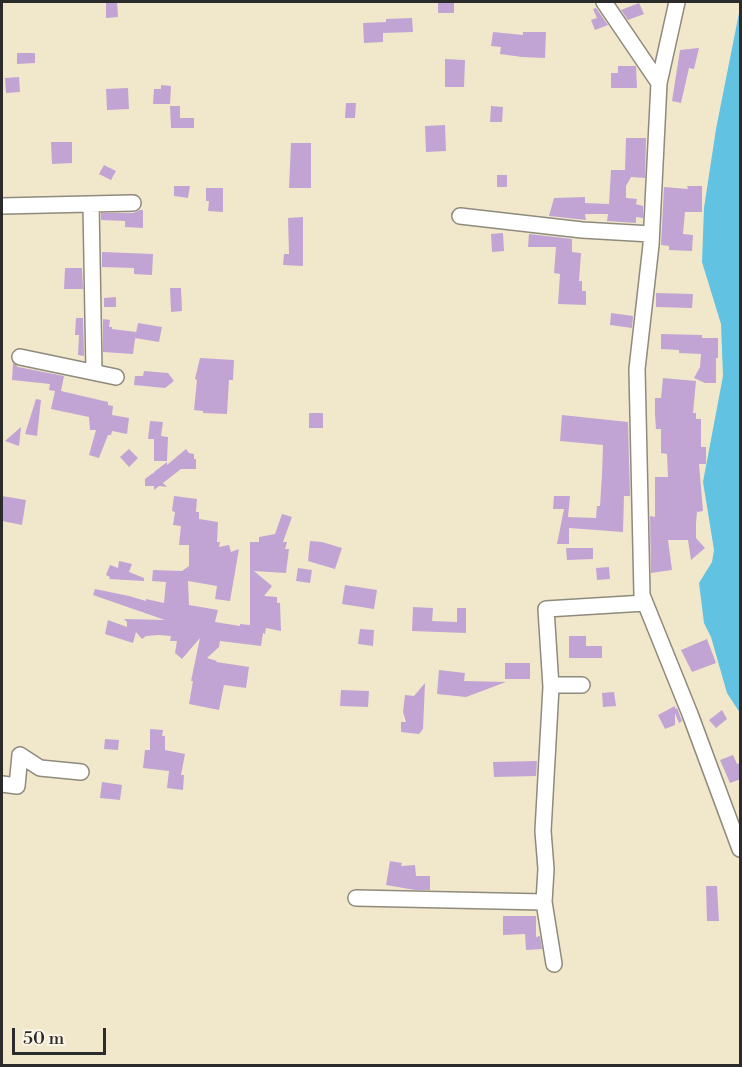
<!DOCTYPE html>
<html>
<head>
<meta charset="utf-8">
<style>
	body { margin:0 }
	#map { position:relative; width:742px; height:1067px; overflow:hidden; background:#f1e8cc; font-family:"Libre Bodoni",serif }
	canvas { display:block }
	.frame { position:absolute; inset:0; border:3px solid #2b2b2b; pointer-events:none }
	.scale { position:absolute; left:12px; top:1028px; width:94px; height:27px; box-sizing:border-box; border:3px solid #2b2b2b; border-top:0; padding-left:8px; font-size:18px; line-height:21px; white-space:nowrap; color:#2b2b2b; -webkit-text-stroke:4px #fcf5e5; paint-order:stroke }
</style>
</head>
<body>
<div id="map">
<canvas width="742" height="1067"></canvas>
<div class="frame"></div>
<div class="scale">50 m</div>
</div>
<script>
const context = document.querySelector('canvas').getContext('2d');
context.lineJoin = 'round';
function fill(path, color) {
  context.fillStyle = color;
  context.fill(path, 'evenodd');
}
function shape(rows) {
  const path = new Path2D();
  for (const r of rows) {
    path.moveTo(r[0], r[1]);
    for (let i = 2; i < r.length; i += 2) path.lineTo(r[i], r[i + 1]);
  }
  return path;
}
function strokePath(path, color, width, dash) {
  context.strokeStyle = color;
  context.lineWidth = width;
  context.lineCap = dash ? 'butt' : 'round';
  context.setLineDash(dash || []);
  context.stroke(path);
}
const water = shape([
	[740,8,740,713,727,693,711,637,704,623,699,583,712,562,714,550,703,482,723,376,721,324,702,262,704,208,716,129]
]);
const building = shape([
	[106,2,117,2,118,17,106,18],
	[438,2,454,2,454,13,438,13],
	[639,3,644,14,628,20,621,10],
	[596,8,608,25,595,30,591,20,597,18,593,9],
	[412,18,413,32,383,33,383,42,364,43,363,23,386,22,386,19],
	[493,32,523,35,523,32,546,32,545,58,522,57,500,54,501,47,491,46],
	[699,48,694,69,689,68,681,103,672,101,680,50],
	[17,53,35,53,35,63,17,64],
	[445,59,465,60,464,87,445,87],
	[618,66,636,66,637,88,611,88,611,73,618,73],
	[19,77,20,92,6,93,5,78],
	[161,85,171,86,170,104,153,104,154,89,161,89],
	[128,88,129,109,107,110,106,89],
	[346,103,356,103,355,118,345,118],
	[170,106,180,106,180,118,194,118,194,128,171,128],
	[491,106,503,107,502,122,490,122],
	[445,125,446,151,426,152,425,126],
	[626,138,646,138,645,178,631,177,626,186,626,198,637,199,636,204,643,206,643,218,636,217,636,223,607,221,608,214,585,214,586,220,549,216,554,198,585,197,585,203,609,204,611,170,625,170],
	[51,142,72,142,72,163,52,164],
	[291,143,311,143,311,188,289,188],
	[104,165,116,171,111,180,99,174],
	[497,175,507,175,507,187,497,187],
	[174,186,190,186,188,198,174,196],
	[687,186,702,186,702,212,685,212,683,234,693,235,692,251,669,250,669,246,661,245,664,187,688,189],
	[206,188,223,188,223,212,208,211,209,201,206,201],
	[140,210,143,210,143,228,125,227,125,221,101,220,101,213,133,213],
	[303,217,303,266,283,265,284,254,289,254,288,218],
	[503,233,504,251,492,252,491,234],
	[529,234,572,239,572,252,581,253,579,281,582,281,582,291,586,291,586,305,558,304,560,274,554,273,556,247,528,247],
	[102,252,153,254,152,275,134,274,134,268,102,267],
	[65,268,82,268,83,289,64,289],
	[170,288,181,288,182,311,171,312],
	[656,293,693,294,692,308,656,307],
	[116,297,116,307,104,307,104,298],
	[611,313,633,316,632,328,610,325],
	[76,318,83,318,84,356,78,355,79,335,75,335],
	[103,319,110,320,109,327,112,327,112,329,136,332,133,354,103,352],
	[138,323,162,327,159,342,135,338],
	[661,334,702,335,702,338,718,338,718,358,716,358,716,383,705,383,694,378,700,367,701,354,679,353,679,350,661,349],
	[200,358,234,360,233,380,229,380,227,414,203,413,203,411,194,410,197,380,195,379],
	[13,363,18,367,64,376,61,391,108,402,108,405,113,406,112,415,129,418,127,434,112,431,111,435,108,435,99,458,89,455,96,430,90,430,89,417,51,409,55,391,49,390,50,384,12,380],
	[144,371,168,373,174,381,165,388,134,385,135,376,143,376],
	[663,378,696,381,693,413,696,413,696,419,701,419,701,447,706,447,706,464,699,464,703,511,697,512,696,523,696,538,705,548,691,560,688,540,668,540,672,570,651,573,650,516,655,517,655,477,668,477,667,454,661,453,661,429,656,429,655,415,655,398,661,398],
	[36,399,41,400,37,436,25,434],
	[309,413,323,413,323,428,309,428],
	[562,415,628,422,630,496,624,496,623,532,569,528,569,544,557,544,564,509,553,509,554,496,570,496,568,517,596,518,597,506,600,506,602,475,603,445,560,441],
	[150,421,163,422,161,436,168,437,167,461,154,461,154,439,148,439],
	[21,427,19,446,5,441],
	[129,449,138,458,129,467,120,457],
	[186,449,189,453,194,454,194,459,196,459,196,469,181,469,163,483,167,487,159,486,154,490,154,486,145,486,145,479,153,473,154,474,154,472,167,462,167,465],
	[2,496,26,500,22,525,2,521],
	[174,496,197,499,196,512,199,512,199,519,218,522,217,542,220,542,219,547,229,545,231,552,239,549,230,601,215,599,217,586,188,581,189,605,218,610,215,622,240,626,240,624,250,625,250,542,259,542,259,537,275,534,282,514,292,517,283,542,287,542,285,549,289,549,286,573,254,571,272,586,264,596,277,597,277,603,280,603,281,631,266,628,265,634,263,633,261,646,220,641,219,647,207,658,217,661,216,662,249,667,246,688,224,685,219,710,189,704,193,681,191,681,200,638,182,659,175,653,177,641,170,641,171,636,159,635,146,636,142,639,136,632,133,643,105,634,108,620,127,627,127,622,124,619,165,620,93,595,95,589,129,596,146,601,146,599,164,603,166,582,152,581,153,570,182,571,189,566,189,545,179,545,181,526,173,525,175,512,172,511],
	[310,541,322,542,342,548,335,569,308,561],
	[566,548,593,548,593,559,567,560],
	[119,561,132,564,129,572,144,578,144,581,109,579,110,577,106,575,110,565,118,568],
	[609,567,610,579,597,580,596,568],
	[298,568,312,570,310,583,296,581],
	[345,585,377,590,374,609,342,604],
	[413,607,433,608,432,621,457,622,457,608,466,608,466,633,412,631],
	[360,629,374,630,373,646,358,644],
	[569,636,586,636,586,646,602,646,602,658,569,658],
	[707,639,716,663,692,672,681,650],
	[505,663,530,663,530,679,505,679],
	[439,670,465,673,464,681,506,682,466,697,437,694],
	[425,683,423,729,419,734,401,732,401,722,406,722,403,712,405,695,414,696],
	[341,690,369,691,368,707,340,706],
	[614,692,616,706,603,707,602,693],
	[675,706,675,709,677,708,682,721,679,723,675,713,675,725,665,729,658,715],
	[722,710,727,719,716,728,709,720],
	[150,729,163,730,162,736,165,736,165,750,185,754,181,775,184,775,183,790,167,788,169,771,143,768,145,750,150,750],
	[105,739,119,740,118,750,104,749],
	[733,755,737,764,741,763,741,779,730,783,720,760],
	[537,761,536,776,494,777,493,762],
	[102,782,122,785,120,800,100,798],
	[390,861,402,863,401,866,415,865,416,876,430,876,430,890,415,890,386,885],
	[706,886,717,886,719,921,707,921],
	[503,916,536,916,536,937,540,936,542,949,526,950,525,934,503,935]
]);
const minor = shape([
	[604,2,659,83,651,245,637,369,642,595,690,714,740,849],
	[659,83,677,2],
	[91,204,94,372],
	[2,206,133,203],
	[460,216,582,230,651,234],
	[20,357,116,377],
	[551,685,582,685],
	[2,784,17,786,20,755,40,768,81,772],
	[356,898,544,902],
	[554,964,544,902,546,869,543,831,551,687,546,609,645,603]
]);
fill(water, '#62c2e1');
fill(building, '#c1a4d3');
strokePath(minor, '#8e8a7c', 18);
strokePath(minor, '#fff', 15);
</script>
</body>
</html>
